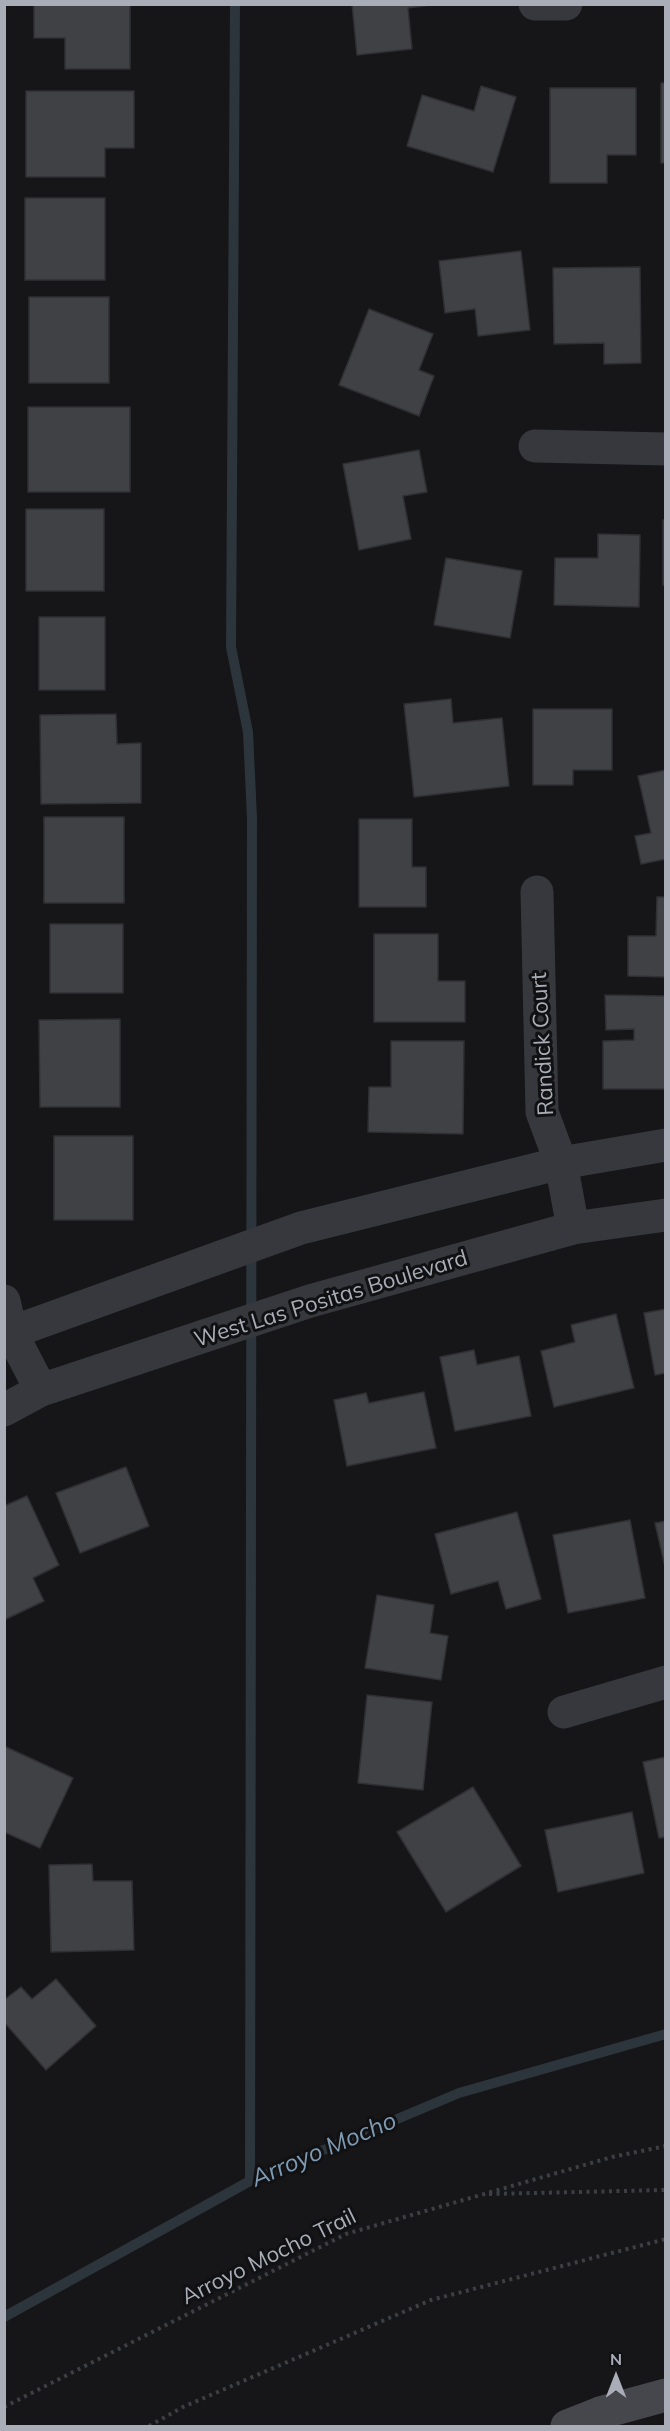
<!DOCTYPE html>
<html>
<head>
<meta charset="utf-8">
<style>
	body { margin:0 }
	#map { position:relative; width:670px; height:2431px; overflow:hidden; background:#161618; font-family:Mulish,sans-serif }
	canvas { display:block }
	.frame { position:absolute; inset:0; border:6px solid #a8adb8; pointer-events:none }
	.north { position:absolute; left:586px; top:2347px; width:60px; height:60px; -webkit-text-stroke:4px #111113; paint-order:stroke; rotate:0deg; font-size:16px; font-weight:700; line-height:24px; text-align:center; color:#a8adb8 }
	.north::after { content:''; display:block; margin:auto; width:21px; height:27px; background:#a8adb8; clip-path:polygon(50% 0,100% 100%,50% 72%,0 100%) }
</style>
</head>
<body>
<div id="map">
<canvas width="670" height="2431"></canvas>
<div class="frame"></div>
<div class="north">N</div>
</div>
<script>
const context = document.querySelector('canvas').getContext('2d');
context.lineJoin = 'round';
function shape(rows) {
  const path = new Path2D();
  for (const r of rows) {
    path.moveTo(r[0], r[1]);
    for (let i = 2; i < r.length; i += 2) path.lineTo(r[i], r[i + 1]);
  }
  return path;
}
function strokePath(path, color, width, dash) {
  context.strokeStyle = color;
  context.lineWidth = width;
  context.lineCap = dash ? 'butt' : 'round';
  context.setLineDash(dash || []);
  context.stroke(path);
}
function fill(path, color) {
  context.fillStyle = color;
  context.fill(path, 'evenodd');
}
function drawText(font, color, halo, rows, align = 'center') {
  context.font = font + ' Mulish,sans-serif';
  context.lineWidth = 6;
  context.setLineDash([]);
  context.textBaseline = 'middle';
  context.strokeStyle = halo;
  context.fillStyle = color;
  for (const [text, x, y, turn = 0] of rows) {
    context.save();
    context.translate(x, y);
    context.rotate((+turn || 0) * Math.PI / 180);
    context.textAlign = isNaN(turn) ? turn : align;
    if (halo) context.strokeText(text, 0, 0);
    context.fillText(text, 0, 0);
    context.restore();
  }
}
const stream = shape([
	[235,4,231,647,248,732,252,818,250,2181],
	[4,2317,250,2181,459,2093,666,2034]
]);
const building = shape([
	[34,4,130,4,130,69,65,69,65,38,34,38,34,4],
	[352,4,431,4,431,5,408,8,412,49,357,55,352,4],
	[661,83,666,83,666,163,661,163,661,83],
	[481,86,516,97,493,172,407,146,422,95,474,111,481,86],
	[550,88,636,88,636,155,607,155,607,183,550,183,550,88],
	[26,91,134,91,134,148,105,148,105,177,26,177,26,91],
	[25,198,105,198,105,280,25,280,25,198],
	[521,251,530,330,478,336,475,309,445,313,439,261,521,251],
	[640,267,641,363,604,364,604,343,554,344,553,268,640,267],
	[29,297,109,297,109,383,29,383,29,297],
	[369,309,433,334,419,370,434,376,419,416,339,385,369,309],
	[28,407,130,407,130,492,28,492,28,407],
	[419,450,427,492,403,496,411,539,359,550,343,464,419,450],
	[26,509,104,509,104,591,26,591,26,509],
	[663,520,666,520,666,585,663,585,663,520],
	[598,534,640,535,639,607,554,605,555,558,598,558,598,534],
	[446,558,522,571,510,638,434,625,446,558],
	[39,617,105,617,105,690,39,690,39,617],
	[451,699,453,723,502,718,509,786,414,797,404,704,451,699],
	[533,709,612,709,612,770,573,770,573,785,533,785,533,709],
	[116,714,117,744,141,743,141,803,41,804,40,715,116,714],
	[666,770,666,859,641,864,635,836,651,833,638,776,666,770],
	[44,817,124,817,124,903,44,903,44,817],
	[359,819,412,819,412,867,426,867,426,907,359,907,359,819],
	[657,897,666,897,666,977,628,976,628,936,656,936,657,897],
	[50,924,123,924,123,993,50,993,50,924],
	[374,934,438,934,438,981,465,981,465,1022,374,1022,374,934],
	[605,995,666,996,666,1089,603,1089,603,1041,634,1040,634,1029,606,1030,605,995],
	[120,1019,120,1107,40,1107,39,1020,120,1019],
	[391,1041,464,1041,463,1134,368,1132,369,1087,391,1087,391,1041],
	[54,1136,133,1136,133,1220,54,1220,54,1136],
	[666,1309,666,1373,655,1375,644,1313,666,1309],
	[616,1314,634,1388,554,1407,541,1351,575,1342,571,1325,616,1314],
	[474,1350,477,1365,519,1356,531,1416,455,1431,440,1357,474,1350],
	[424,1392,436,1448,347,1466,334,1400,366,1393,369,1403,424,1392],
	[126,1467,149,1526,80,1553,56,1493,126,1467],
	[27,1496,59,1565,33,1578,44,1601,4,1620,4,1506,27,1496],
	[517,1512,541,1599,506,1609,498,1581,451,1594,435,1534,517,1512],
	[630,1520,645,1598,568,1613,553,1535,630,1520],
	[666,1521,666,1571,655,1523,666,1521],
	[377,1595,434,1605,430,1633,448,1636,441,1680,365,1668,377,1595],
	[367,1695,432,1702,423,1790,358,1783,367,1695],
	[4,1746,73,1778,40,1848,4,1832,4,1746],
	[666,1757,666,1837,659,1838,643,1762,666,1757],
	[473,1787,521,1866,446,1912,397,1832,473,1787],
	[632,1812,644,1873,558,1892,545,1830,632,1812],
	[92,1864,93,1881,132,1881,134,1950,51,1952,49,1865,92,1864],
	[56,1979,96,2026,46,2070,4,2022,4,2000,21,1987,32,1999,56,1979]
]);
const path = shape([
	[489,2194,666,2190],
	[4,2407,346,2234,612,2157,666,2146],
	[149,2426,183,2407,431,2300,666,2239]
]);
const street = shape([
	[535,4,566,4],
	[535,446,666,449],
	[537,892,542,1112,561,1163,573,1228],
	[4,1301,11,1332,41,1390],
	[4,1335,301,1228,561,1163,666,1145],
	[4,1410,41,1390,310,1301,573,1228,666,1215],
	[564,1712,666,1682]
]);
const secondary = shape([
	[567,2426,600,2413,666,2395]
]);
const streetNames = [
	["Randick Court",543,1044,-93],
	["West Las Positas Boulevard",331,1299,-17],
	["Arroyo Mocho Trail",269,2257,-26]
];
const waterNames = [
	["Arroyo Mocho",324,2150,-23]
];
strokePath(stream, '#2c353c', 10);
fill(building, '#404145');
strokePath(building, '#303034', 1.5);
strokePath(path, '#3d3f44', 4, [3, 4.5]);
strokePath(street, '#37383d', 33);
strokePath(secondary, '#45474d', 33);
drawText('22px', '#a8adb8', '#111113', streetNames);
drawText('italic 24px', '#7f9bb3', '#111113', waterNames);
</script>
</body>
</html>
